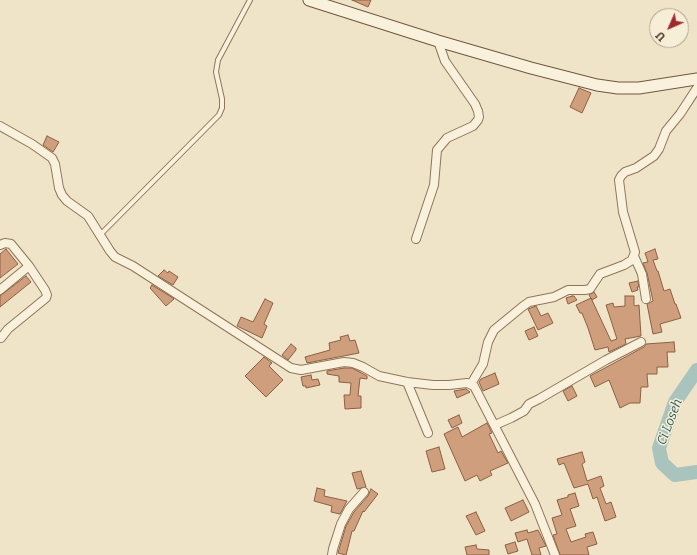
<!DOCTYPE html>
<html>
<head>
<meta charset="utf-8">
<style>
	body { margin:0 }
	#map { position:relative; width:697px; height:555px; overflow:hidden; background:#f0e4c8; font-family:Bitter,serif }
	canvas { display:block }
	.north { position:absolute; left:649px; top:8px; width:40px; height:40px; box-sizing:border-box; background:#f7eed8; border:1px solid #ada18e; border-radius:50%; rotate:225deg; font-size:11px; font-weight:700; line-height:16px; text-align:center; color:#3d2e20 }
	.north::after { content:''; display:block; margin:auto; width:14px; height:18px; background:#9e2a2b; clip-path:polygon(50% 0,100% 100%,50% 72%,0 100%) }
</style>
</head>
<body>
<div id="map">
<canvas width="697" height="555"></canvas>
<div class="north">U</div>
</div>
<script>
const context = document.querySelector('canvas').getContext('2d');
context.lineJoin = 'round';
function shape(rows) {
  const path = new Path2D();
  for (const r of rows) {
    path.moveTo(r[0], r[1]);
    for (let i = 2; i < r.length; i += 2) path.lineTo(r[i], r[i + 1]);
  }
  return path;
}
function strokePath(path, color, width, dash) {
  context.strokeStyle = color;
  context.lineWidth = width;
  context.lineCap = dash ? 'butt' : 'round';
  context.setLineDash(dash || []);
  context.stroke(path);
}
function fill(path, color) {
  context.fillStyle = color;
  context.fill(path, 'evenodd');
}
function drawText(font, color, halo, rows, align = 'center') {
  context.font = font + ' Bitter,serif';
  context.lineWidth = 3;
  context.setLineDash([]);
  context.textBaseline = 'middle';
  context.strokeStyle = halo;
  context.fillStyle = color;
  for (const [text, x, y, turn = 0] of rows) {
    context.save();
    context.translate(x, y);
    context.rotate((+turn || 0) * Math.PI / 180);
    context.textAlign = isNaN(turn) ? turn : align;
    if (halo) context.strokeText(text, 0, 0);
    context.fillText(text, 0, 0);
    context.restore();
  }
}
const river = shape([
	[697,370,675,402,659,448,662,463,675,475,697,472]
]);
const building = shape([
	[352,0,371,0,368,7,352,0],
	[579,88,591,93,582,113,570,107,579,88],
	[47,136,59,142,53,152,43,145,47,136],
	[6,249,18,264,0,278,0,254,6,249],
	[655,249,658,259,653,260,657,271,658,271,664,291,670,289,675,304,676,304,681,318,660,324,662,332,653,334,647,304,653,301,647,273,643,263,648,262,645,253,655,249],
	[164,270,168,273,169,271,178,277,173,285,158,276,164,270],
	[26,276,31,282,0,307,0,296,26,276],
	[638,281,639,287,637,287,638,290,632,292,629,283,638,281],
	[152,285,173,298,174,299,166,306,150,288,152,285],
	[594,292,597,297,592,300,589,295,594,292],
	[572,296,574,296,577,300,568,304,566,298,572,296],
	[625,296,634,296,634,305,635,306,639,305,641,336,625,339,626,344,609,352,608,347,595,350,588,328,582,313,580,313,576,305,591,298,611,341,617,339,606,305,613,303,614,307,625,306,625,296],
	[265,299,273,303,264,324,267,326,262,338,237,326,241,317,253,322,265,299],
	[536,306,541,316,548,313,553,323,538,330,528,309,536,306],
	[534,327,538,336,529,340,525,331,534,327],
	[348,335,350,341,355,340,359,353,307,363,305,357,330,350,329,343,341,340,340,337,348,335],
	[674,342,675,352,667,352,668,367,657,367,657,374,647,374,648,387,641,387,640,403,630,403,620,408,609,380,595,387,590,376,644,347,646,344,674,342],
	[291,344,296,348,296,350,288,360,282,355,291,344],
	[264,357,272,363,269,366,283,380,266,397,245,376,264,357],
	[344,368,352,368,367,376,367,379,360,378,358,396,361,396,361,408,345,409,344,395,350,395,351,383,339,382,339,376,327,374,327,371,344,368],
	[495,373,499,384,483,391,479,382,481,379,495,373],
	[311,375,312,380,318,379,320,385,306,388,306,386,303,386,301,377,311,375],
	[572,386,577,396,568,401,563,391,572,386],
	[466,389,470,392,457,398,454,391,466,389],
	[459,415,462,423,452,428,448,420,459,415],
	[487,423,492,433,489,434,498,453,501,451,508,463,490,471,492,475,480,481,477,475,465,481,444,434,458,427,462,437,487,423],
	[439,447,445,469,432,472,426,451,439,447],
	[582,452,585,462,582,464,587,481,601,476,604,486,600,488,606,504,611,502,616,517,605,521,597,497,593,499,588,484,574,488,564,463,559,465,557,459,582,452],
	[361,471,366,487,357,489,352,473,361,471],
	[317,488,325,490,324,496,347,501,340,514,331,512,332,506,314,501,317,488],
	[371,489,378,494,364,512,363,511,354,531,352,531,346,555,338,553,346,526,354,512,368,496,371,489],
	[575,493,579,506,570,509,576,526,566,529,571,542,586,537,585,534,593,532,597,544,587,547,589,555,560,555,553,535,557,534,552,518,562,515,557,500,568,497,568,495,575,493],
	[523,500,529,512,511,521,505,508,523,500],
	[476,512,485,531,476,535,466,516,476,512],
	[527,530,528,533,538,530,546,546,539,548,541,555,532,555,527,539,518,542,515,533,527,530],
	[515,542,518,551,508,554,505,545,515,542],
	[476,545,477,549,489,550,489,555,467,555,465,547,476,545]
]);
const lane = shape([
	[100,235,219,115,222,108,222,99,216,72,218,60,250,0]
]);
const street = shape([
	[0,126,32,144,52,158,55,164,59,188,62,195,67,201,88,216,110,251,115,257,133,266,291,368,301,370,344,362,353,363,363,367,379,376,407,382,433,385,449,385,467,383,474,386,535,504,555,555],
	[416,239,434,185,437,150,447,138,473,126,478,120,479,117,478,111,475,104,445,61,438,41],
	[0,245,5,243,11,244,29,266,45,290,47,295,46,298,8,329,1,338,0,337],
	[634,256,642,274,646,299],
	[0,290,29,266],
	[407,382,428,433],
	[471,384,483,364,488,342,494,330,522,307,529,302,554,297,568,290,585,290,590,289,600,274,624,265,632,260,635,252,623,212,619,180,621,176,625,172,636,168,654,156,659,149,666,131,680,114,697,88],
	[495,425,511,418,524,411,529,404,539,399,606,360,641,342],
	[332,555,333,549,341,524,349,509,364,492]
]);
const secondary = shape([
	[309,0,438,41,531,68,597,85,618,88,639,88,697,79]
]);
const waterNames = [
	["Ci Loseh",670,422,-69]
];
strokePath(river, '#a9c4bc', 14);
fill(building, '#cf9f7d');
strokePath(building, '#8d5f41', 1);
strokePath(lane, '#8d765c', 6);
strokePath(street, '#8d765c', 10);
strokePath(secondary, '#6f573f', 13);
strokePath(lane, '#faf1dc', 4);
strokePath(street, '#faf1dc', 8);
strokePath(secondary, '#faf1dc', 11);
drawText('italic 13px', '#2f5d5a', '#f7eed8', waterNames);
</script>
</body>
</html>
